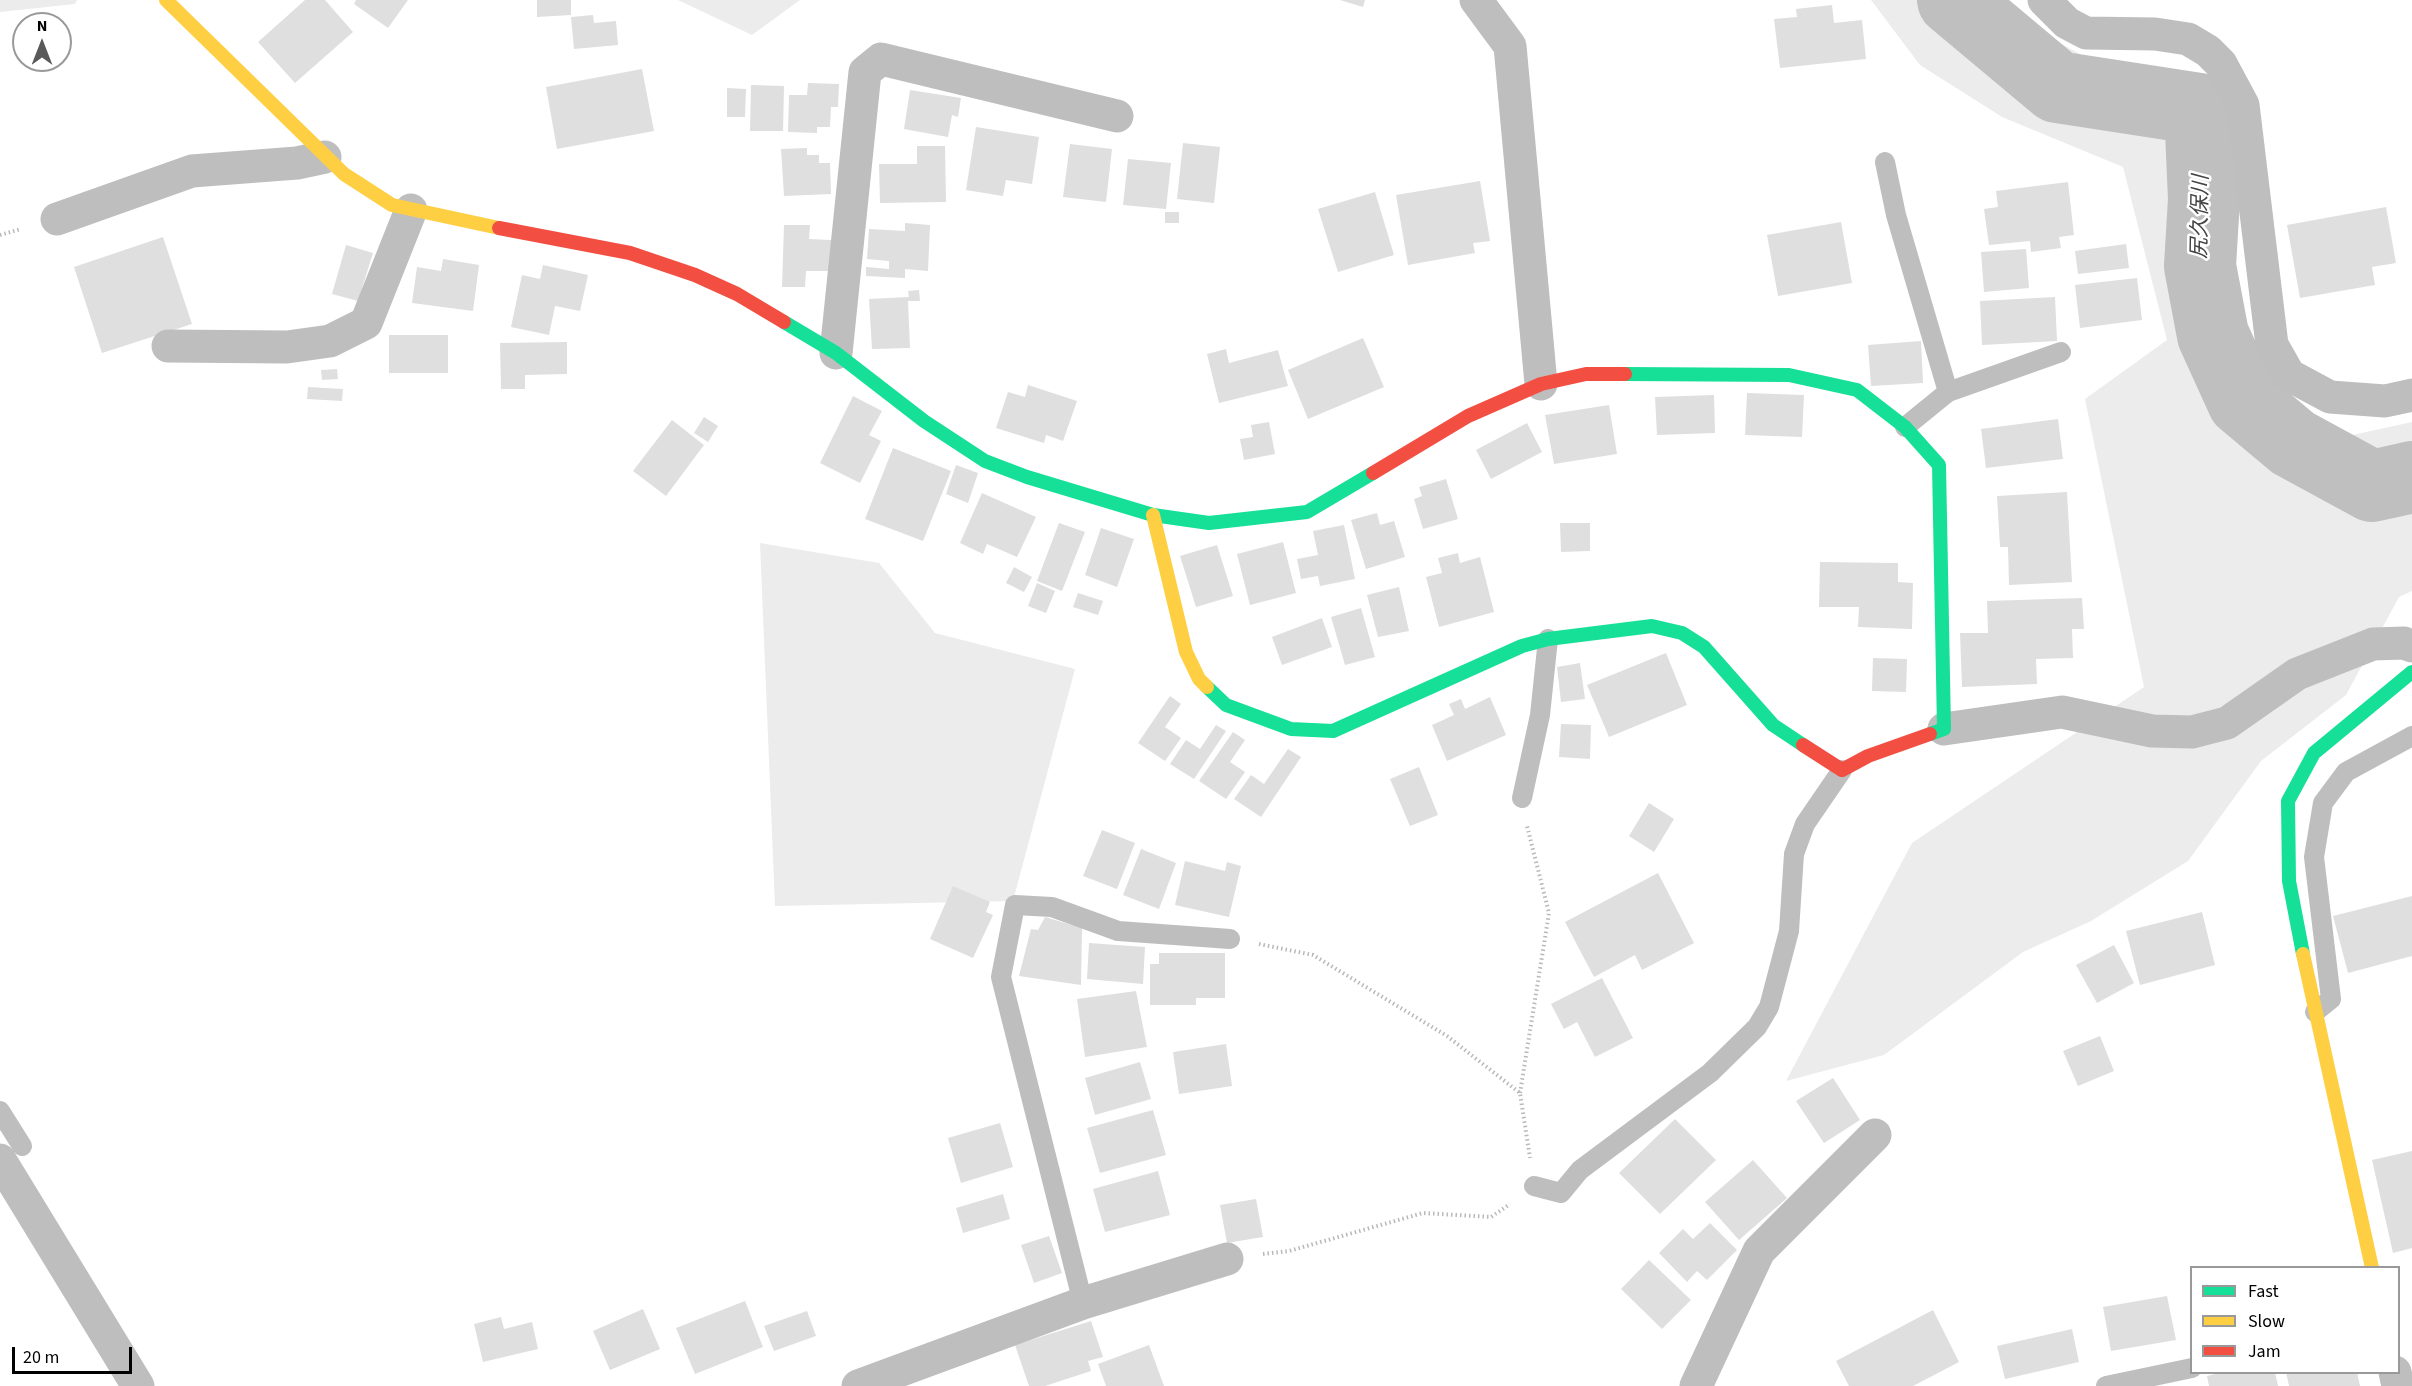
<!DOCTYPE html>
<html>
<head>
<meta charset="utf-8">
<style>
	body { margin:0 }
	#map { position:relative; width:2412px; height:1386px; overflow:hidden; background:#fff; font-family:"Source Sans 3",sans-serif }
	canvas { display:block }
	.legend { position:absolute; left:2190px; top:1266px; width:210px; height:108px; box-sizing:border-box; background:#fff; border:2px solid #999; margin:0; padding:8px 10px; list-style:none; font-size:18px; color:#000 }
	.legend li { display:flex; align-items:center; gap:12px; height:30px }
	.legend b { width:30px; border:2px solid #999 }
	.north { position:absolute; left:12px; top:12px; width:60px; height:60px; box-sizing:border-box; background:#fff; border:2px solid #999; border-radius:50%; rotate:0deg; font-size:16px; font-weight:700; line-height:24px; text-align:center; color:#000 }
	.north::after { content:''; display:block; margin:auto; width:21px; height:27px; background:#595959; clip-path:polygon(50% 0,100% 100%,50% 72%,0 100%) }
	.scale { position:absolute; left:12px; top:1347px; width:120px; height:27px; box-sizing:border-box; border:3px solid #000; border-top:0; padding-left:8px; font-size:18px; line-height:21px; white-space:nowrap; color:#000; -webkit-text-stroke:4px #fff; paint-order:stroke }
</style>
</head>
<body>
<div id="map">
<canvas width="2412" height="1386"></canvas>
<ul class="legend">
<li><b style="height:8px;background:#16e098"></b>Fast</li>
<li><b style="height:8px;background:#ffcf43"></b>Slow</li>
<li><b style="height:8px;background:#f24e42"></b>Jam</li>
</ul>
<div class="north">N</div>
<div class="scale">20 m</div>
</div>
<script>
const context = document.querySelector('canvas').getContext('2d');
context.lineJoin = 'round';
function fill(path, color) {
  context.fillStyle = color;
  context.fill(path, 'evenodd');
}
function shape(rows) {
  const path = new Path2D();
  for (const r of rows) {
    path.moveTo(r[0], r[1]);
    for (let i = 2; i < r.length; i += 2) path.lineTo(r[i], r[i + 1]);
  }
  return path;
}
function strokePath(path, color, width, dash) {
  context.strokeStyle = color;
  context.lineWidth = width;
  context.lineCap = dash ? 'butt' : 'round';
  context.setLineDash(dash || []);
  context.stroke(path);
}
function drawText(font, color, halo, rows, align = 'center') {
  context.font = font + ' "Source Sans 3","Noto Sans JP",sans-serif';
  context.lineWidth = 5;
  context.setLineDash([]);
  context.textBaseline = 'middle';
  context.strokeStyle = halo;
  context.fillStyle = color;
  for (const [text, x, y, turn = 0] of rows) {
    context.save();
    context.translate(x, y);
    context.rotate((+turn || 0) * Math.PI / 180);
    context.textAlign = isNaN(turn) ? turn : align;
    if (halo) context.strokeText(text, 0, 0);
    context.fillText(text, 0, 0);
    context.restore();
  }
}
const green = shape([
	[0,0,77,0,75,4,0,12],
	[678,0,800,0,752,35],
	[1871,0,1981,0,2078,53,2183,105,2220,219,2244,368,2348,436,2412,422,2412,591,2399,597,2346,695,2261,761,2188,861,2091,921,2023,952,1884,1055,1786,1081,1912,843,2144,687,2085,399,2167,340,2123,167,2002,117,1920,65],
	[760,543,879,563,935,633,1075,669,1013,901,775,906]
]);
const river = shape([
	[1953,0,2057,87,2200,109,2204,199,2200,266,2213,335,2243,401,2293,443,2372,486,2412,477]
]);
const building = shape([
	[305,0,325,0,353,32,295,83,258,42],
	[356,0,408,0,388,28,354,4],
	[537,0,571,0,571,15,537,17],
	[1340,0,1365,0,1363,7],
	[1832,5,1834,23,1862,20,1866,59,1780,68,1774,19,1797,17,1796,9],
	[593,15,594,23,616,21,618,45,574,49,571,17],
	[642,69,654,131,557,149,546,87],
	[808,83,839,84,838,107,831,107,830,127,817,127,817,133,788,132,789,95,807,95],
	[751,85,784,86,783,131,750,131],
	[727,88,746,89,745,117,727,117],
	[910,90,961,98,958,117,952,115,948,137,904,129],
	[976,127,1039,137,1032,184,1006,180,1003,196,966,190],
	[1183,143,1220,147,1214,203,1177,199],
	[1070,144,1112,149,1106,202,1063,197],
	[917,146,945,146,946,202,880,203,879,164,917,164],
	[807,148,807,155,819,155,819,163,830,163,831,194,784,196,781,149],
	[1128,159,1171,163,1166,209,1123,205],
	[1480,181,1490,241,1473,243,1475,253,1408,265,1396,195],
	[2068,182,2074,235,2059,237,2061,248,2031,252,2030,241,1989,245,1984,209,1998,207,1996,191],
	[1375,192,1394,255,1338,272,1318,209],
	[2386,207,2396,263,2372,267,2375,285,2300,298,2287,225],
	[1165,212,1179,212,1179,223,1165,223],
	[1841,222,1852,283,1778,296,1767,235],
	[905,223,930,225,928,271,905,269,905,278,866,276,866,267,889,269,889,261,867,259,869,229,905,231],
	[784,225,810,225,809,239,831,240,831,271,806,271,805,287,782,287],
	[163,237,192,324,102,353,74,267],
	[2126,244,2129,268,2078,274,2075,251],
	[346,245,373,253,358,301,332,294],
	[2026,249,2029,288,1984,292,1981,252],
	[443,259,479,265,473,311,412,303,417,267,441,271],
	[543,265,588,275,580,311,555,306,549,335,511,327,522,275,540,279],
	[2137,278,2142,320,2080,328,2075,285],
	[919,290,920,301,908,301,910,348,872,349,869,299,909,297,908,291],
	[2055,297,2057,341,1982,345,1980,301],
	[389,335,448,335,448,373,389,373],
	[1363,338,1384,387,1308,419,1288,370],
	[1921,341,1923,383,1871,386,1868,345],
	[567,342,567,374,525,375,525,389,501,389,500,343],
	[1226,349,1229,363,1278,350,1288,386,1219,403,1207,354],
	[337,369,338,379,322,380,321,370],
	[1028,385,1077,401,1063,441,1046,435,1044,443,996,428,1008,392,1025,397],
	[308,387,343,389,342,401,307,399],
	[1747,393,1804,395,1802,437,1745,435],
	[1714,395,1715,433,1657,435,1655,397],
	[853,396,882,411,869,435,881,441,860,483,820,463],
	[1609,405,1617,454,1554,464,1545,415],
	[704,417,718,426,708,442,694,433],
	[2058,419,2063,459,1986,468,1981,429],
	[672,420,704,445,666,496,633,471],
	[1269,422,1275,454,1244,460,1240,439,1253,437,1251,425],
	[1527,423,1542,452,1491,479,1476,450],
	[893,448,951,471,923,541,865,519],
	[956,465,978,473,968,503,946,494],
	[1446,479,1458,519,1423,529,1414,499,1422,496,1419,487],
	[2067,492,2072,582,2009,585,2008,547,2000,547,1997,496],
	[982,493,1036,517,1017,557,987,544,983,554,960,543],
	[1377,513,1380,525,1394,521,1405,557,1366,569,1351,520],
	[1059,523,1085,532,1062,591,1037,581],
	[1560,523,1590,523,1590,551,1561,552],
	[1344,525,1355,579,1320,586,1318,576,1301,579,1297,559,1318,555,1313,531],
	[1101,528,1134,539,1117,587,1085,575],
	[1283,542,1296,593,1250,605,1237,554],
	[1217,545,1233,596,1196,607,1180,556],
	[1458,553,1460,563,1480,557,1494,612,1439,627,1426,577,1442,573,1438,558],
	[1820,562,1898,563,1898,582,1913,583,1912,629,1858,627,1859,607,1819,607],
	[1014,567,1032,577,1024,592,1006,583],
	[1037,583,1055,591,1046,613,1028,606],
	[1399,587,1409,631,1378,637,1367,595],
	[1078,593,1103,601,1098,615,1073,607],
	[2082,598,2084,629,2072,629,2073,658,2036,659,2037,684,1962,687,1960,633,1988,633,1987,601],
	[1361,608,1375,657,1345,665,1331,617],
	[1322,618,1332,647,1282,665,1272,637],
	[1666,653,1687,705,1609,737,1587,685],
	[1873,658,1907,659,1906,692,1872,691],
	[1580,663,1585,699,1561,702,1557,667],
	[1170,696,1181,704,1165,727,1181,738,1165,761,1138,743],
	[1490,697,1506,735,1447,761,1432,725,1454,715,1449,704,1461,699,1465,709],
	[1561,724,1591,725,1590,759,1559,757],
	[1216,725,1226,731,1194,779,1170,764,1186,740,1200,749],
	[1233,732,1245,740,1230,762,1245,772,1226,799,1199,781],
	[1288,749,1301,757,1261,817,1234,799,1251,775,1264,784],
	[1419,767,1438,815,1410,826,1390,779],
	[1649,803,1674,819,1654,852,1629,836],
	[1102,830,1135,843,1117,889,1083,876],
	[1141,849,1176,863,1159,909,1123,895],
	[1185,861,1225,871,1227,862,1241,866,1229,917,1175,905],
	[1658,873,1694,943,1642,970,1635,955,1594,977,1565,922],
	[953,886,990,902,986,912,993,915,973,958,930,939],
	[2412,896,2412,956,2348,973,2333,916],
	[2202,912,2215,965,2140,985,2126,931],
	[1045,917,1082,928,1081,985,1019,976,1031,929,1038,930],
	[1089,943,1145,947,1143,984,1087,979],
	[2114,945,2134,983,2097,1003,2076,965],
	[1159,953,1225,953,1225,998,1196,998,1196,1005,1150,1005,1150,964,1159,964],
	[1602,978,1633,1038,1595,1057,1577,1022,1564,1029,1551,1004],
	[1136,991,1147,1047,1085,1057,1077,999],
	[2100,1036,2114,1071,2078,1086,2063,1051],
	[1226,1044,1232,1086,1179,1094,1173,1052],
	[1140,1062,1151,1099,1095,1115,1085,1078],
	[1833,1078,1860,1120,1824,1143,1796,1101],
	[1153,1110,1166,1155,1100,1173,1087,1128],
	[1675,1119,1716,1160,1660,1214,1619,1173],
	[1000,1123,1013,1167,961,1183,948,1138],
	[2412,1151,2412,1248,2393,1253,2372,1160],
	[1753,1160,1787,1198,1739,1240,1705,1202],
	[1158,1171,1170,1215,1105,1232,1093,1189],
	[1003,1194,1010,1219,963,1233,956,1208],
	[1256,1199,1263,1237,1227,1243,1220,1205],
	[1710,1223,1737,1250,1707,1280,1697,1271,1687,1282,1659,1253,1683,1229,1693,1239],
	[1049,1236,1062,1273,1034,1283,1021,1245],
	[1649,1260,1691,1300,1662,1329,1621,1289],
	[2167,1296,2176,1340,2111,1351,2103,1307],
	[745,1301,763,1347,695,1374,676,1328],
	[643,1309,660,1349,610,1370,593,1331],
	[1933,1310,1959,1362,1913,1386,1849,1386,1836,1361],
	[807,1311,816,1336,774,1351,764,1326],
	[501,1317,504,1329,532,1322,538,1349,483,1362,474,1324],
	[1091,1321,1103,1357,1088,1361,1091,1371,1045,1386,1029,1386,1015,1345],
	[2072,1329,2079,1362,2005,1379,1997,1346],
	[1149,1345,1164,1386,1106,1386,1098,1364],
	[2224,1372,2275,1372,2278,1386,2209,1386,2207,1376],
	[2286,1372,2357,1372,2360,1386,2289,1386]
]);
const path = shape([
	[0,235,21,229],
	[1259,944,1313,955,1447,1036,1520,1093,1530,1158],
	[1520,1093,1549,913,1527,826],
	[1263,1254,1289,1251,1423,1213,1491,1217,1510,1204]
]);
const lane = shape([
	[1885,162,1896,215,1948,392],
	[1905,427,1948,392,2061,352],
	[1522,798,1540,715,1548,639],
	[2315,1012,2331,999,2314,857,2323,803,2346,772,2412,736],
	[0,1111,22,1146],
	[1534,1186,1561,1193,1580,1170,1710,1073,1757,1027,1769,1007,1789,931,1794,854,1805,824,1842,770],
	[1083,1303,1001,977,1015,905,1052,907,1118,931,1230,939],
	[2106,1386,2192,1368]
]);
const street = shape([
	[1476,0,1510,46,1541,384],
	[2044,0,2067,23,2086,33,2155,34,2188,39,2208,51,2221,64,2243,105,2272,345,2289,375,2330,397,2385,401,2412,395],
	[57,219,192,171,297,163,325,157],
	[168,346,287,347,330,341,366,323,411,210],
	[836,353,865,72,881,59,1117,116],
	[1944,729,2062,712,2152,731,2192,732,2227,723,2297,674,2373,644,2404,643,2412,646],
	[0,1160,138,1386],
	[2395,1372,2398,1386],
	[858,1386,1083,1303,1227,1259],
	[1696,1386,1759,1251,1875,1135]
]);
const fast = shape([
	[784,322,836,353,924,421,985,461,1027,477,1153,515,1209,523,1307,512,1373,473],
	[1625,374,1789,375,1857,390,1905,427,1939,465,1944,729,1930,734],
	[1207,687,1226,705,1291,729,1333,731,1522,646,1548,639,1652,626,1682,633,1704,647,1773,725,1803,745],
	[2303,954,2289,881,2288,801,2314,753,2412,672]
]);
const slow = shape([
	[166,0,344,174,392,205,499,228],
	[1153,515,1186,652,1199,679,1207,687],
	[2303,954,2372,1268]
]);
const jam = shape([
	[499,228,630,253,695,275,737,294,784,322],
	[1373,473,1468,416,1541,384,1586,374,1625,374],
	[1803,745,1842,770,1868,756,1930,734]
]);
const waterNames = [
	["尻久保川",2202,217,-89]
];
fill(green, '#ececec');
strokePath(river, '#bfbfbf', 72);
fill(building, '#dfdfdf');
strokePath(path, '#b9b9b9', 4, [1.5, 3]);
strokePath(lane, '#bebebe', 20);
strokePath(street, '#bebebe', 33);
strokePath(fast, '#16e098', 14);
strokePath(slow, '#ffcf43', 14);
strokePath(jam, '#f24e42', 14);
drawText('italic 21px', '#444', '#fff', waterNames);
</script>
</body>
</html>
